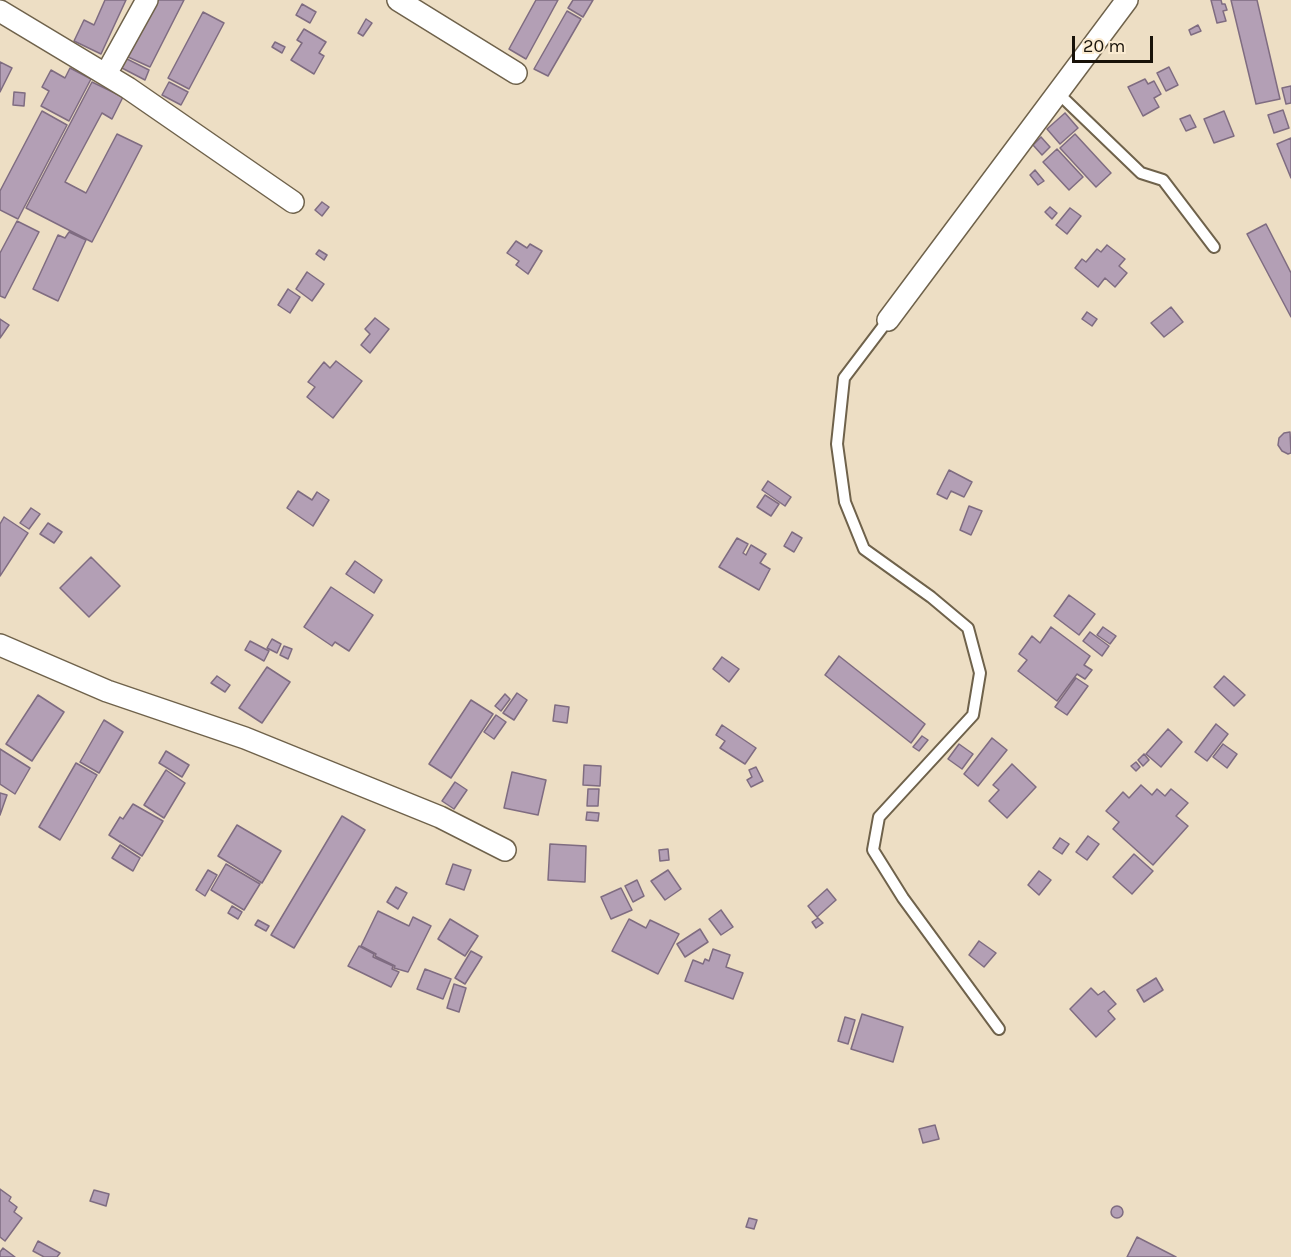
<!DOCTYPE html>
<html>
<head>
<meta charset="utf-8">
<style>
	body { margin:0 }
	#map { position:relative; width:1291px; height:1257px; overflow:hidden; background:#eddec4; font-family:Karla,sans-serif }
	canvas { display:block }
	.scale { position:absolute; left:1072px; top:36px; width:81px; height:27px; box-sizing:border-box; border:3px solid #181209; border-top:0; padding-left:8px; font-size:18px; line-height:21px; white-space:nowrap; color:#181209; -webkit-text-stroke:4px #fbebd1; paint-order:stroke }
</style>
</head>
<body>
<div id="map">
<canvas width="1291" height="1257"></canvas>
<div class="scale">20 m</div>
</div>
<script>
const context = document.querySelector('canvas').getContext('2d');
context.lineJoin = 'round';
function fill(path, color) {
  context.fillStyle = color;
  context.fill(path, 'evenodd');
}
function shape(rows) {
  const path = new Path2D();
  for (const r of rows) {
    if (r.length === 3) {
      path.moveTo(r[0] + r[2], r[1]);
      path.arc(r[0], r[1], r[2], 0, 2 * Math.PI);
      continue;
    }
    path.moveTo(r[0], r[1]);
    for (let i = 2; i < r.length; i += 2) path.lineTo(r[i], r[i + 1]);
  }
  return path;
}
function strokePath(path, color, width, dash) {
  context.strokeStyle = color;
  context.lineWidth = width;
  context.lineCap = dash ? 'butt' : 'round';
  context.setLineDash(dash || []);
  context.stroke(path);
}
const building = shape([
	[105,0,126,0,101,54,74,41,84,20,94,25,105,0],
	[154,0,184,0,150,67,126,56,154,0],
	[536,0,558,0,526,59,509,49,536,0],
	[573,0,593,0,583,17,568,8,573,0],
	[1211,0,1221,0,1222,4,1225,4,1227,10,1223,11,1226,21,1217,23,1211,0],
	[1231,0,1257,0,1280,99,1256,104,1231,0],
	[302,4,316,12,310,23,296,15,302,4],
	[567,11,581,19,548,76,534,69,567,11],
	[203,12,224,23,189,89,168,78,203,12],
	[366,19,372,23,363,36,358,33,366,19],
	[1198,25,1201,31,1191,35,1189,30,1198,25],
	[304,29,326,42,319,53,324,56,314,74,291,60,302,43,297,40,304,29],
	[275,42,285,47,282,53,272,47,275,42],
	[125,58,149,70,145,80,120,67,125,58],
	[0,62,12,68,0,92,0,62],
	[1169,67,1178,85,1166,91,1157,73,1169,67],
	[70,68,91,79,69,121,41,106,49,91,42,87,51,70,65,78,70,68],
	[1145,79,1148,84,1154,81,1161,94,1154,98,1159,107,1143,116,1128,87,1145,79],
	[92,82,123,97,112,119,102,113,65,182,86,193,117,134,142,146,92,242,26,208,92,82],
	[169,82,188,92,181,105,162,95,169,82],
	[1291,86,1291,103,1286,104,1282,88,1291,86],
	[14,92,25,93,24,106,13,105,14,92],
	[1283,110,1289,128,1274,133,1268,115,1283,110],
	[42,111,67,125,18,219,0,210,0,191,42,111],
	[1224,111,1234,136,1214,143,1204,119,1224,111],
	[1065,113,1078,128,1060,144,1047,129,1065,113],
	[1190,115,1196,127,1186,131,1180,119,1190,115],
	[1075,134,1111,173,1096,187,1060,148,1075,134],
	[1041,137,1050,147,1042,155,1033,145,1041,137],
	[1291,138,1291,178,1277,144,1291,138],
	[1057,149,1083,177,1069,190,1043,162,1057,149],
	[1035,170,1044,181,1038,185,1030,175,1035,170],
	[322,202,329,207,322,216,315,210,322,202],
	[1050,207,1057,213,1052,219,1045,212,1050,207],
	[1070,208,1081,216,1067,234,1056,225,1070,208],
	[17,221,39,232,5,298,0,296,0,253,17,221],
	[1266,224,1291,273,1291,317,1247,234,1266,224],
	[69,232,86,240,58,301,33,289,58,235,65,238,69,232],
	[516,241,527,248,530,244,542,251,528,274,516,265,519,261,507,253,516,241],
	[1107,245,1125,259,1119,266,1127,273,1115,287,1105,278,1098,287,1075,268,1082,259,1086,262,1097,249,1101,252,1107,245],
	[319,250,327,255,324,260,316,254,319,250],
	[307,272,324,284,312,301,296,289,307,272],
	[288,289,300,297,290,313,278,305,288,289],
	[1171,307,1183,322,1164,337,1151,323,1171,307],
	[1087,312,1097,319,1092,326,1082,319,1087,312],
	[375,318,389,329,370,353,361,345,370,334,365,329,375,318],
	[0,319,9,325,0,338,0,319],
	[336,361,362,381,333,418,307,397,315,387,308,382,324,362,330,368,336,361],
	[1290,432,1291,453,1288,454,1282,451,1278,445,1279,438,1284,433,1290,432],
	[949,470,972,482,964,497,951,491,947,499,937,494,949,470],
	[768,481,791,497,785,506,762,490,768,481],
	[298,491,312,500,317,492,329,500,313,526,287,508,298,491],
	[765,495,779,504,771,516,757,507,765,495],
	[969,506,982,511,971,535,960,530,969,506],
	[31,508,40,514,29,529,20,523,31,508],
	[4,517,28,533,0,576,0,524,4,517],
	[48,523,62,532,54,543,40,534,48,523],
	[792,532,802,538,794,552,784,546,792,532],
	[737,538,748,544,743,553,746,555,751,545,766,554,760,563,770,569,759,590,719,567,737,538],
	[91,557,120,586,89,617,60,588,91,557],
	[355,561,382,580,374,593,346,574,355,561],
	[331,587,373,615,349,651,335,642,332,646,304,627,331,587],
	[1069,595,1095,614,1079,635,1054,616,1069,595],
	[1051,627,1090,656,1084,665,1092,670,1085,679,1077,674,1057,701,1018,671,1027,660,1019,654,1032,636,1040,643,1051,627],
	[1103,627,1116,636,1110,644,1097,635,1103,627],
	[1090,632,1109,646,1102,656,1083,641,1090,632],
	[272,639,281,644,277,653,267,648,272,639],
	[250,641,269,651,264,661,245,650,250,641],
	[284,646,292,649,288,659,280,655,284,646],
	[839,656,925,724,911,743,825,675,839,656],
	[722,657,739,669,729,682,713,669,722,657],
	[267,667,290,682,262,723,239,708,267,667],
	[217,676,230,685,225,692,211,683,217,676],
	[1224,676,1245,695,1234,706,1214,687,1224,676],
	[1076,678,1088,686,1067,715,1055,707,1076,678],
	[517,693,527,700,514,720,503,713,517,693],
	[505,694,510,699,501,711,495,706,505,694],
	[38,695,64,712,32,761,6,744,38,695],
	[471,700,493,714,451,778,429,764,471,700],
	[555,705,569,707,567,723,553,721,555,705],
	[496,715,506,722,494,739,484,732,496,715],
	[104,720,123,732,99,773,80,762,104,720],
	[1216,724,1228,734,1207,761,1195,752,1216,724],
	[722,725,756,748,745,764,720,748,725,741,716,735,722,725],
	[1168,729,1182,742,1161,767,1146,754,1168,729],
	[922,736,928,740,919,751,913,747,922,736],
	[992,738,1007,750,978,786,964,774,992,738],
	[959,744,973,754,962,769,948,759,959,744],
	[1223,744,1237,754,1227,768,1213,757,1223,744],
	[0,749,30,768,15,794,0,784,0,749],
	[166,751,189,765,182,777,159,763,166,751],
	[1144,754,1149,760,1143,766,1138,760,1144,754],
	[1136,762,1140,767,1136,771,1131,766,1136,762],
	[76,763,97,775,60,840,39,827,76,763],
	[1012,764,1036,787,1007,818,989,801,999,790,993,785,1012,764],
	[584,765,601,766,600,786,583,785,584,765],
	[756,767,763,781,751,787,747,780,752,777,749,770,756,767],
	[166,770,185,783,164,818,144,805,166,770],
	[512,772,546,780,538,815,504,808,512,772],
	[455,782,467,790,454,809,442,801,455,782],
	[1141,785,1152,795,1157,789,1165,796,1171,789,1188,803,1176,816,1188,826,1153,865,1113,829,1119,822,1106,811,1123,792,1129,798,1141,785],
	[588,789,599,789,598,806,587,806,588,789],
	[0,793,7,795,0,815,0,793],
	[133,804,163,821,142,856,109,835,120,817,123,819,133,804],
	[587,812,599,813,598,821,586,820,587,812],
	[342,816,365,830,294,948,271,935,342,816],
	[237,825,281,851,262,883,218,856,237,825],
	[1088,836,1099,844,1087,860,1076,852,1088,836],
	[1060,838,1069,844,1062,854,1053,848,1060,838],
	[550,844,586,846,585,882,548,880,550,844],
	[120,845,140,858,133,871,112,858,120,845],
	[668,849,669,860,660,861,659,850,668,849],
	[1134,854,1153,871,1132,894,1113,877,1134,854],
	[226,864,260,884,244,910,211,890,226,864],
	[453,864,471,870,464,890,446,884,453,864],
	[208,870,217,875,205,896,196,890,208,870],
	[668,870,681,889,665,900,651,881,668,870],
	[1039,871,1051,880,1039,895,1028,885,1039,871],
	[637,880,644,896,633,902,625,886,637,880],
	[396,887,407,893,398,909,387,902,396,887],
	[621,888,632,910,611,919,601,897,621,888],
	[827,889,836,900,817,917,808,906,827,889],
	[232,906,242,912,238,919,228,913,232,906],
	[721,910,733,927,721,935,709,919,721,910],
	[378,911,409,926,413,917,431,926,408,972,394,968,395,966,375,956,376,954,361,946,378,911],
	[818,918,823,923,816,928,812,922,818,918],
	[450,919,478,936,465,956,438,939,450,919],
	[629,919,646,928,650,920,679,934,658,974,612,951,629,919],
	[258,920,269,926,266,931,255,925,258,920],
	[700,929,708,942,685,957,677,944,700,929],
	[979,941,996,953,984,967,969,955,979,941],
	[359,946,374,954,373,957,393,966,392,969,399,972,391,987,348,966,359,946],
	[713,949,730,955,726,967,743,973,733,999,685,981,693,960,703,964,705,959,709,961,713,949],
	[471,951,482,957,465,984,455,978,471,951],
	[425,969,451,979,443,999,417,989,425,969],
	[1156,978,1163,990,1144,1002,1137,990,1156,978],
	[454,984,466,988,459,1012,447,1008,454,984],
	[1091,988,1098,995,1104,991,1116,1004,1108,1011,1115,1019,1096,1037,1070,1009,1091,988],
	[862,1014,903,1027,893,1062,851,1049,862,1014],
	[845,1017,855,1020,848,1044,838,1041,845,1017],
	[935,1125,939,1139,923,1143,919,1129,935,1125],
	[0,1189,11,1197,9,1201,17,1207,14,1212,22,1218,5,1241,0,1237,0,1189],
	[94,1190,109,1194,106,1206,90,1201,94,1190],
	[1117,1212,6],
	[749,1218,757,1220,754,1229,746,1227,749,1218],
	[1137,1237,1176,1257,1127,1257,1137,1237],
	[38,1241,60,1253,57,1257,44,1257,33,1251,38,1241],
	[3,1248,15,1257,0,1257,0,1252,3,1248]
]);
const lane = shape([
	[1058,93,1141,173,1163,180,1214,247],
	[888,320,844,378,837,444,845,502,864,549,931,597,968,628,980,673,973,715,879,817,873,850,903,898,999,1029]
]);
const street = shape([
	[398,0,516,73],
	[0,11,128,88,293,202],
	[106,74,147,0],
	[888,320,1127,0],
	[0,645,107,691,245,738,440,817,505,850]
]);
fill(building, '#b39fb5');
strokePath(building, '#7f6c81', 1.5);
strokePath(lane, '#6f624b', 14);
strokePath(street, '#6f624b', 24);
strokePath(lane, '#fff', 10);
strokePath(street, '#fff', 21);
</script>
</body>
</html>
